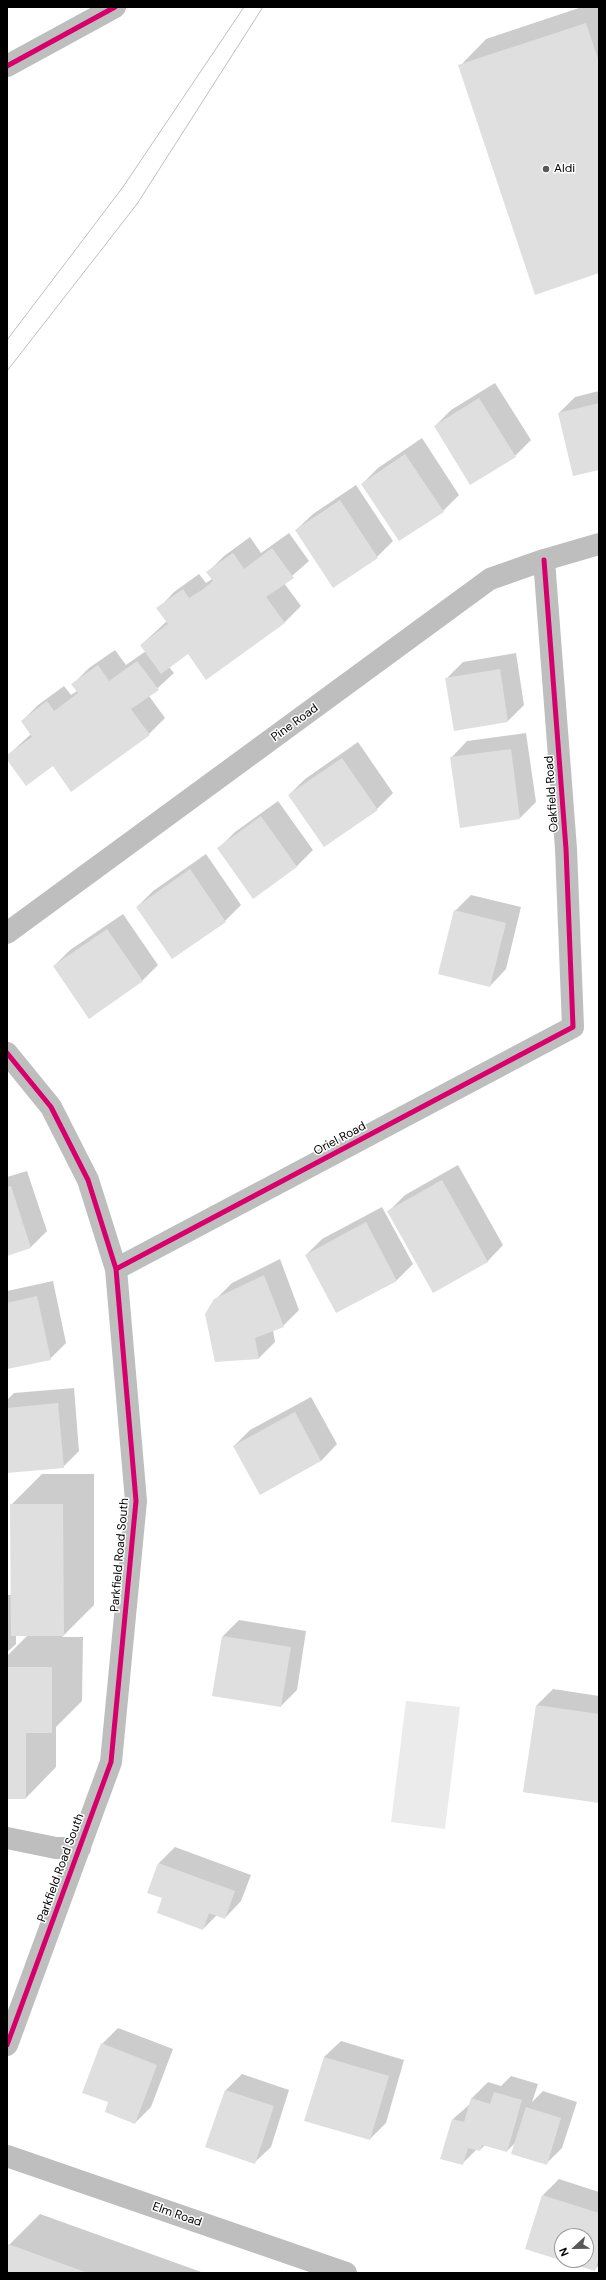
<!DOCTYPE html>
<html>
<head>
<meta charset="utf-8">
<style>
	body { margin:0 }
	#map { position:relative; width:606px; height:2280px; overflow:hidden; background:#fff; font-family:"DM Sans",sans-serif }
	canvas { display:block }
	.frame { position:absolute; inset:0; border:8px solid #000; pointer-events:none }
	.north { position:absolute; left:554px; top:2228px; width:40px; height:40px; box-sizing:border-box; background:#fff; border:1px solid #999; border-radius:50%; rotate:248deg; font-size:11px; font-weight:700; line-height:16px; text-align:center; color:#000 }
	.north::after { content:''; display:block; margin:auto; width:14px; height:18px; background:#595959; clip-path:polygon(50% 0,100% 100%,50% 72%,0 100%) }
</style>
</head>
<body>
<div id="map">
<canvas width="606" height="2280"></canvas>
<div class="frame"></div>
<div class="north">N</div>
</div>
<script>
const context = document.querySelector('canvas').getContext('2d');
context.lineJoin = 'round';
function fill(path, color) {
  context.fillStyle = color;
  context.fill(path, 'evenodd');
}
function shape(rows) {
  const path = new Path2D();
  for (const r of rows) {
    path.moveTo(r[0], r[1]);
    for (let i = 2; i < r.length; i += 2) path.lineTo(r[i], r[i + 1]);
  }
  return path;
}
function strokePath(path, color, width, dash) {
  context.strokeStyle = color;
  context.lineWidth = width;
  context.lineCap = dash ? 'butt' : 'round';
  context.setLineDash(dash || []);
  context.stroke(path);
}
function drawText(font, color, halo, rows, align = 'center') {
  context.font = font + ' "DM Sans",sans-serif';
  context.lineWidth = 3;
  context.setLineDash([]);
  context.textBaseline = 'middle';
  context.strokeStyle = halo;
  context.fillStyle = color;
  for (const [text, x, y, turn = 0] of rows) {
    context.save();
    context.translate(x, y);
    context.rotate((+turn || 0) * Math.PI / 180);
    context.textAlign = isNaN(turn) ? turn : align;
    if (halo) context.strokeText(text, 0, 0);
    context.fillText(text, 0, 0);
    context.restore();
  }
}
const green = shape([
	[406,1701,460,1707,445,1829,391,1822]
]);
const shadow = shape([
	[582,7,599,7,599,272,460,66,486,39],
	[495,383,531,440,515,456,435,426,451,410],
	[599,391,599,469,559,413,575,397],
	[422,438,459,495,443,511,362,484,378,468],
	[356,485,393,541,377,557,296,530,313,514],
	[289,533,309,561,284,583,301,606,285,622,206,678,188,653,169,667,174,673,149,696,165,718,149,734,53,765,7,759,7,756,31,734,22,721,38,705,64,686,71,695,77,691,73,684,89,668,115,650,126,665,146,651,141,645,167,621,158,609,174,592,199,574,206,583,212,579,208,572,224,556,250,537,261,553],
	[516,653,524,705,508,721,447,678,463,662],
	[526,733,536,802,520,818,451,758,467,741],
	[358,742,393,793,377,809,289,795,305,779],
	[278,801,313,850,297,866,254,897,219,848,235,832],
	[206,854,241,905,225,921,137,907,153,891],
	[471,895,521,907,506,969,490,986,455,911],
	[123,914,158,965,142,981,54,966,70,950],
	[458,1165,503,1245,487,1262,389,1211,405,1195],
	[27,1171,47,1231,31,1247,7,1255,7,1177],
	[382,1207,413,1264,397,1280,336,1312,306,1255,322,1239],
	[280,1259,299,1310,283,1326,273,1330,275,1342,259,1358,216,1361,215,1300,232,1283],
	[53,1281,66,1343,50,1359,7,1368,7,1291],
	[74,1388,79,1451,63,1467,7,1472,7,1400,14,1393],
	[311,1397,337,1444,321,1461,234,1446,250,1430],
	[42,1474,94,1474,94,1605,62,1637,83,1637,82,1701,56,1727,56,1767,26,1798,7,1798,7,1656,28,1635,16,1635,16,1644,7,1652,7,1595,12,1595,11,1505],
	[239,1620,306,1631,297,1690,281,1706,223,1636],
	[553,1689,599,1696,599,1802,524,1792,537,1705],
	[175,1847,251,1875,241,1901,225,1918,217,1915,203,1929,164,1898,159,1863],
	[118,2028,173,2049,151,2107,135,2123,109,2102,102,2044],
	[341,2041,404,2060,386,2123,370,2139,324,2057],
	[242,2074,289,2090,271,2147,254,2163,206,2147,226,2090],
	[511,2076,538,2084,532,2102,543,2091,577,2102,562,2148,546,2164,516,2142,507,2151,485,2145,480,2150,477,2149,462,2164,453,2119,470,2104,472,2098,488,2082,501,2086],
	[559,2179,599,2192,599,2265,594,2270,564,2260,586,2260,586,2236,562,2236,562,2259,543,2195],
	[40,2214,204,2273,7,2273,7,2250,9,2245]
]);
const building = shape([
	[586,23,599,62,599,273,535,295,458,65],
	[479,398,516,457,470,485,434,426],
	[599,403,599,470,573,476,558,413],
	[405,454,444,512,399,541,361,484],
	[340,500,378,558,333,588,295,530],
	[272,548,294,578,266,597,285,623,206,680,188,654,161,674,140,645,168,624,156,608,183,589,189,598,202,590,213,581,206,572,233,553,244,569],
	[137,661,159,690,131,709,150,735,71,792,53,766,26,786,7,760,7,755,32,737,21,721,47,701,54,711,78,693,71,684,98,665,109,681],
	[500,669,508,722,454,731,445,678],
	[511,749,520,819,460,828,450,757],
	[342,758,378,810,324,847,288,795],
	[261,816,297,867,253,899,217,848],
	[190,869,226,922,172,959,136,907],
	[454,910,506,923,490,987,438,974],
	[107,929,143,981,89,1019,53,966],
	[442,1180,488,1262,433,1293,387,1211],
	[11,1186,31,1248,7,1256,7,1187],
	[366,1222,397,1281,336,1313,305,1255],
	[264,1275,284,1327,255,1338,259,1359,215,1362,205,1314,214,1299],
	[37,1296,51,1360,7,1369,7,1303],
	[58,1403,64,1468,7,1473,7,1408],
	[295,1412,321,1461,260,1495,233,1446],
	[10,1504,63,1504,64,1636,11,1636],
	[222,1636,291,1647,281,1707,212,1696],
	[7,1667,52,1667,52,1733,26,1733,26,1799,7,1799],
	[536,1705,599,1714,599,1803,523,1792],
	[158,1863,235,1891,225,1919,209,1913,203,1930,157,1913,162,1898,147,1893],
	[101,2043,157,2065,135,2124,105,2112,108,2102,82,2093],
	[324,2057,389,2076,370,2140,304,2121],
	[225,2090,274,2106,255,2164,205,2147],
	[494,2092,522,2100,507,2152,482,2145,480,2151,468,2148,463,2165,440,2159,452,2119,464,2122,471,2098,490,2104],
	[526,2107,561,2118,547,2165,511,2154],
	[542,2195,599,2213,599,2257,595,2271,525,2249],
	[562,2236,586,2236,586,2260,562,2260],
	[8,2244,88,2273,7,2273]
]);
const minor = shape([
	[7,933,490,579,544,560,599,544],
	[7,1053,51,1107,88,1180,116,1269,136,1501,111,1762,7,2045],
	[116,1269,573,1027,566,849,544,560],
	[7,1838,56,1848,80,1848],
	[7,2156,346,2273]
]);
const major = shape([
	[7,66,115,7]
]);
const tram = shape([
	[7,340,123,187,244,7],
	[7,371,137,204,263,7]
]);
const cycleway = shape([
	[7,66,115,7],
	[7,1053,51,1107,88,1180,116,1269,136,1501,111,1762,7,2045],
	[116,1269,573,1027,566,849,544,560]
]);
const markers = [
	[546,169,4,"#595959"]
];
const poiNames = [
	["Aldi",554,169]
];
const streetNames = [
	["Pine Road",295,723,-36],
	["Oakfield Road",552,794,-94],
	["Oriel Road",340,1139,-28],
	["Parkfield Road South",120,1555,-85],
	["Parkfield Road South",61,1868,-70],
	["Elm Road",177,2215,19]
];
fill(green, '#ebebeb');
fill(shadow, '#0003');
fill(building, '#dfdfdf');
strokePath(minor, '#bebebe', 22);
strokePath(major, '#bebebe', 22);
strokePath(tram, '#bebebe', 1);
strokePath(cycleway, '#d6006c', 5);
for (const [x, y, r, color] of markers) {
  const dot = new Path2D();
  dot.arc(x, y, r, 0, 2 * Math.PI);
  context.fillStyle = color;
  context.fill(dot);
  strokePath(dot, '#fff', 1.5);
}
drawText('12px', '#000', '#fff', poiNames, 'left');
drawText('12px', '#000', '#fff', streetNames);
</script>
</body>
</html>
